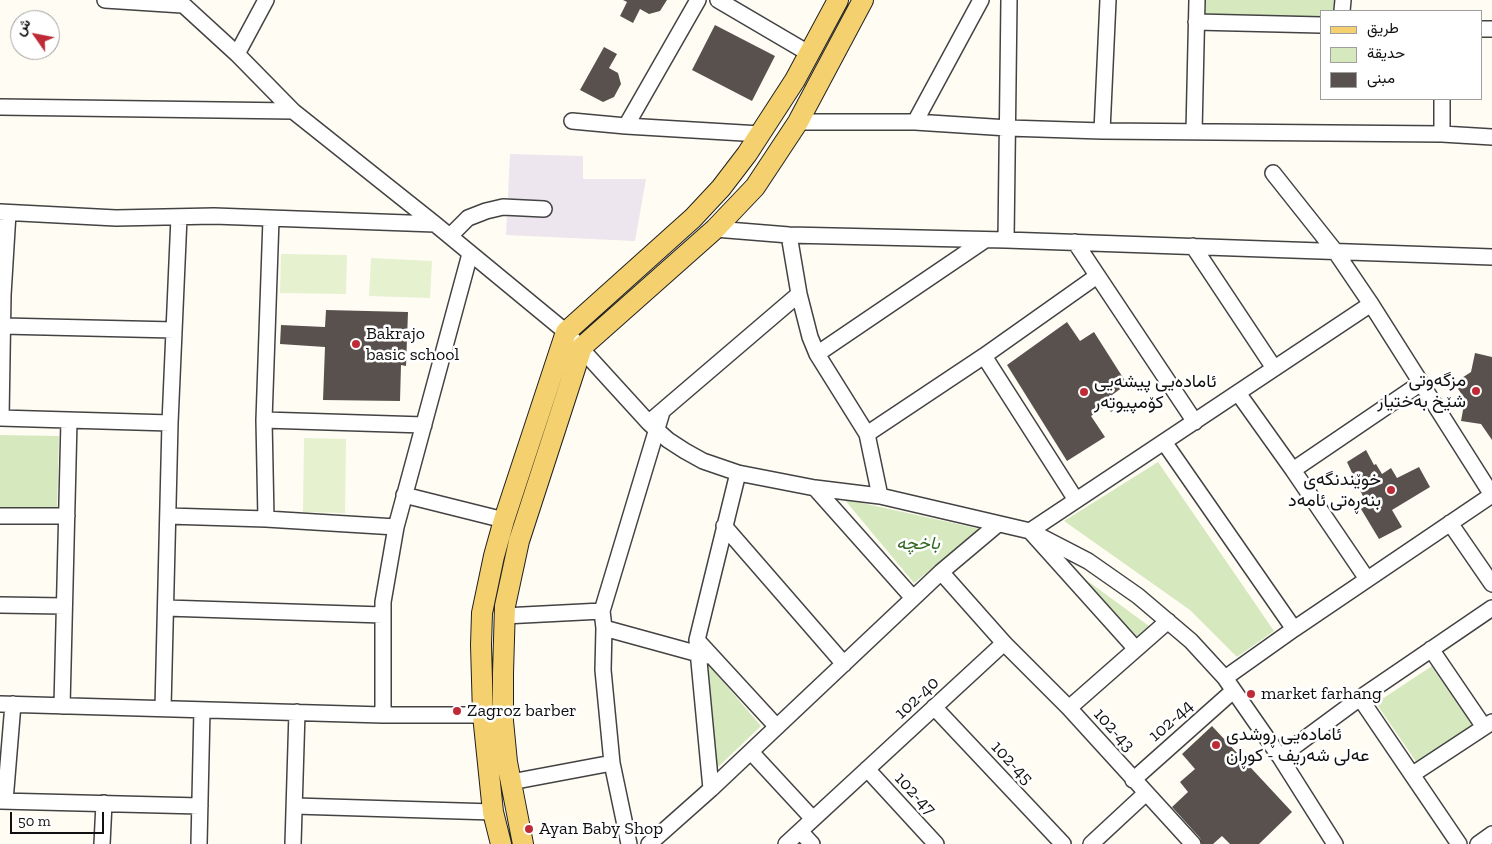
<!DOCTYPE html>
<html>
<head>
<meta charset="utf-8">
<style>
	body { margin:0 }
	#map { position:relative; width:1492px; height:844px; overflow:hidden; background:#fffcf4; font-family:"Zilla Slab",Vazirmatn,serif }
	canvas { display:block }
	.legend { position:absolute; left:1320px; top:10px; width:162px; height:90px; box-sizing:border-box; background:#fff; border:1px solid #9f9f9f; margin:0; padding:6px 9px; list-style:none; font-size:15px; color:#101010 }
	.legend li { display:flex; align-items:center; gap:10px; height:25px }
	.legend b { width:25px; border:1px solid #9f9f9f }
	.north { position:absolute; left:10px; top:10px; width:50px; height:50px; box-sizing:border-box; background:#fff; border:1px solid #9f9f9f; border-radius:50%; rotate:303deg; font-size:14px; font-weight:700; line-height:20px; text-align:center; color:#101010 }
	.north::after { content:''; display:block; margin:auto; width:18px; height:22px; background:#be2b36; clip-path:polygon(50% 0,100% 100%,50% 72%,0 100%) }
	.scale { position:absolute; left:10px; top:812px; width:94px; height:22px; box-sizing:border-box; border:2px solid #101010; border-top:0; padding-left:6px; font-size:15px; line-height:18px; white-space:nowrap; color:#101010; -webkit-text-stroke:4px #fff; paint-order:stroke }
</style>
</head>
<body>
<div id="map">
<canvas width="1492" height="844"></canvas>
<ul class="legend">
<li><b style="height:6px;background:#f4d06f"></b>طريق</li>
<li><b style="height:14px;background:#d6e9be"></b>حديقة</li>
<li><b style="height:14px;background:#59514d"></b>مبنى</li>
</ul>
<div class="north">ش</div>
<div class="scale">50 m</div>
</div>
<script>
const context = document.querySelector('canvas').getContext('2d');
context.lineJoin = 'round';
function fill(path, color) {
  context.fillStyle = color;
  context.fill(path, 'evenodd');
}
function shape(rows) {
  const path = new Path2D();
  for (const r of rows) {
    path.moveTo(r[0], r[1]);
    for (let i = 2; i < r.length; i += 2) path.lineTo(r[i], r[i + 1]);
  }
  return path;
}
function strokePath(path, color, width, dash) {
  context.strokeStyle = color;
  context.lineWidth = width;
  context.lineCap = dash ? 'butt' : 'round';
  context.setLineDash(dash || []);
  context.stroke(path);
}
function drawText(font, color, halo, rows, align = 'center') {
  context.font = font + ' "Zilla Slab",Vazirmatn,serif';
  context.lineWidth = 5;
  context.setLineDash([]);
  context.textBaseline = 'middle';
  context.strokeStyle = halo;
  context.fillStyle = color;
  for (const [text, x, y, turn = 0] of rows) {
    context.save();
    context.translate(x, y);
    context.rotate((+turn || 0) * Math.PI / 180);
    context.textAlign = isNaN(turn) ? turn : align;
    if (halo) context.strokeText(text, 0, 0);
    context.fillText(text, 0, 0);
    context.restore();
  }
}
const industrial = shape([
	[510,154,583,156,583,179,646,179,635,241,506,235]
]);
const green = shape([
	[1206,0,1335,0,1335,11,1321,11,1321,19,1205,17],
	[0,435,59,436,57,510,0,509],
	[1158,462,1274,631,1237,657,1190,610,1064,521],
	[844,499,980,529,914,583],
	[1085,579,1149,626,1136,637],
	[708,664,761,726,716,769],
	[1432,666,1473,725,1417,763,1376,703]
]);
const pitch = shape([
	[281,254,347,255,346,294,280,293],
	[371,258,432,261,430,298,369,296],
	[304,438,346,439,345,513,303,512]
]);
const building = shape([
	[623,0,667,0,660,11,649,14,640,9,633,23,620,16,627,2],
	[715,25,775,56,752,101,692,70],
	[604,47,617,54,609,68,618,73,621,84,614,97,603,102,580,90],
	[326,310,408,312,406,366,401,365,400,401,323,400,325,347,280,344,281,325,325,327],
	[1067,322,1080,341,1094,332,1127,384,1112,395,1119,406,1111,412,1106,406,1091,416,1105,437,1067,461,1007,365],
	[1475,353,1492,357,1492,440,1481,424,1461,421,1465,399,1454,383,1471,372],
	[1366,450,1374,465,1376,464,1382,474,1391,468,1397,478,1419,467,1430,487,1392,510,1402,527,1379,539,1361,509,1367,505,1347,462],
	[1212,726,1292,812,1259,844,1230,844,1222,836,1213,844,1202,844,1200,838,1172,807,1188,792,1180,782,1195,769,1182,754]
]);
const minor = shape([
	[105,0,182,5],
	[178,0,237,54,293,111,435,224,566,332,649,423,668,440,685,451,703,461,738,473,815,488,880,496,1030,531,1088,561,1138,596,1191,641,1225,678,1280,757,1335,844],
	[698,0,626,126,760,134],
	[718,0,810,54],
	[1342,11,1343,0],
	[1196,22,1321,25],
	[1481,29,1492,29],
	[237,54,266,0],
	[1442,99,1442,134],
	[0,107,293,111],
	[572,121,626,126],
	[798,122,915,122,1008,128,1102,131,1442,134,1492,137],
	[915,122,981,0],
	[1102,131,1108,0],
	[1194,132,1197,0],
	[1273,173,1335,251,1371,304,1492,495],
	[0,212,116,218,214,216,435,224],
	[715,229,789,235,1006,240,1492,257],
	[789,235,799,294,810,337,817,354,867,434,880,496],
	[450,236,468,218,486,211,503,207,544,209],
	[1006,240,1009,0],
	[1075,242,1195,422],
	[1193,246,1274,368],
	[3,326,174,330],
	[817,354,985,240],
	[984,356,1076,500],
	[1238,393,1293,470,1367,579],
	[0,418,170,423],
	[1,418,3,295,8,213],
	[654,418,799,294],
	[264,420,424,425],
	[867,434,984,356,1097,276],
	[1164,442,1294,629],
	[1293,470,1421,383],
	[815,488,913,598],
	[404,495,504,520],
	[0,516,67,516],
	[168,516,266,519,396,527],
	[266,519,264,420,271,219],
	[1450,523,1492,584],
	[724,526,844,664],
	[0,605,64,606],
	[166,608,383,615],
	[504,616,602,611],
	[604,628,706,656],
	[697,640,777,727],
	[1004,643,1069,708,1193,844],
	[1136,649,1030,531,1371,304],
	[1431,649,1484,727],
	[1225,678,1294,629,1492,495],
	[1360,698,1459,844],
	[0,704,383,715,483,715],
	[62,706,69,421],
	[934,707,1063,844],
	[163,708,170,423,179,217],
	[1069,708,1168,621],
	[383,715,383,602,396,527,470,254],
	[751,752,813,819],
	[1280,757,1360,698,1492,608],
	[867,769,936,844],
	[1413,774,1492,722],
	[1133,780,1233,691],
	[511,782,612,763],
	[711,789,697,640,738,473],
	[0,801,200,806],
	[5,801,13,704],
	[295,806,493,812],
	[800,831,812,844],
	[102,844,104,803],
	[199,844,202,710],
	[293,844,297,712],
	[629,844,612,763,603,670,604,628,602,611,662,412],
	[649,844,711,789,941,572,998,524],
	[786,844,1004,643,941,572],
	[1091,844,1146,793],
	[1478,844,1492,834]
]);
const major = shape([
	[501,844,493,812,483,715,481,645,482,613,494,556,504,520,566,332,693,218,721,188,747,154,795,80,838,0],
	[523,844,507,762,503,721,503,673,505,606,519,541,582,347,715,229,755,187,798,122,863,0]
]);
const markers = [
	[356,344,5,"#be2b36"],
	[1476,391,5,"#be2b36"],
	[1084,392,5,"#be2b36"],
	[1391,490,5,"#be2b36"],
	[1251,694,5,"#be2b36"],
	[457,711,5,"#be2b36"],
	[1216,745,5,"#be2b36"],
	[529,829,5,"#be2b36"]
];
const poiNames = [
	["Bakrajo",366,334],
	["basic school",366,355],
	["مزگەوتی",1466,381,"right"],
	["شێخ بەختیار",1466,402,"right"],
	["ئامادەیی پیشەیی",1094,382],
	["کۆمپیوتەر",1094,403],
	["خوێندنگەی",1381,480,"right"],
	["بنەڕەتی ئامەد",1381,501,"right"],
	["market farhang",1261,694],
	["Zagroz barber",467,711],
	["ئامادەیی ڕوشدی",1226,735],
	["عەلی شەریف - کوڕان",1226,756],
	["Ayan Baby Shop",539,829]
];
const parkNames = [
	["باخچە",918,544]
];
const streetNames = [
	["102-40",917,698,-43],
	["102-44",1171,721,-42],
	["102-43",1114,730,48],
	["102-45",1012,763,47],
	["102-47",915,794,47]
];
fill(industrial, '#ede6ee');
fill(green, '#d6e9be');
fill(pitch, '#e6f1cf');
fill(building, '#59514d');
strokePath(minor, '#434343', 18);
strokePath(major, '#212121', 22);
strokePath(minor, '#fff', 15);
strokePath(major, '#f4d06f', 20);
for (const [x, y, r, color] of markers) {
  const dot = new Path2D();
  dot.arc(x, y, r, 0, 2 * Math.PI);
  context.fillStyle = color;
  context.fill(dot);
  strokePath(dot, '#fff', 2);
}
drawText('18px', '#101010', '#fff', poiNames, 'left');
drawText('italic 18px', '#326821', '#fff', parkNames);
drawText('18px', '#101010', '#fff', streetNames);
</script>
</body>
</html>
